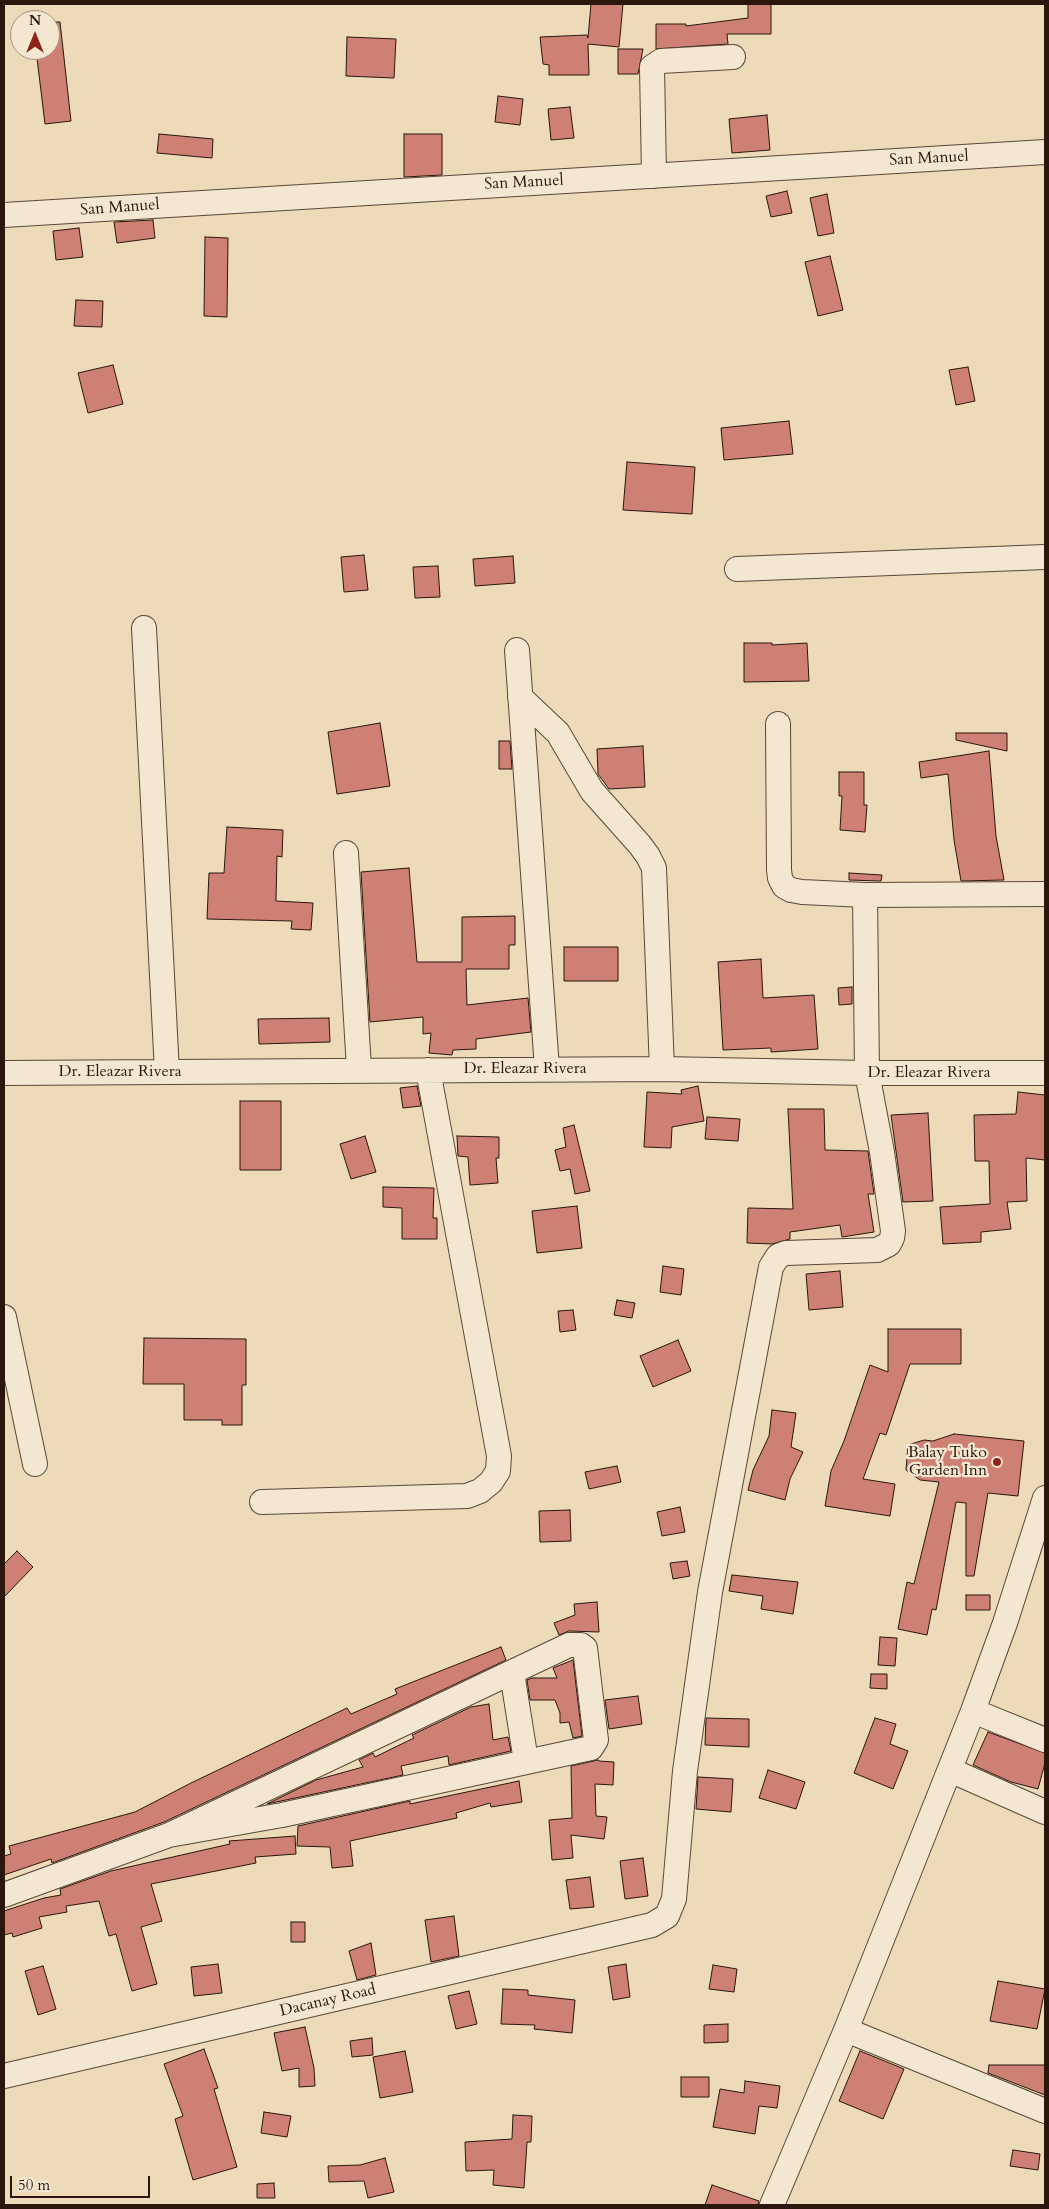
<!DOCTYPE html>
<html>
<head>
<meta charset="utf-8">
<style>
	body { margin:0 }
	#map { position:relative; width:1049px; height:2209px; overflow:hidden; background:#ecdab9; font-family:Cardo,serif }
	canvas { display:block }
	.frame { position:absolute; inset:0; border:5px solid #2a160c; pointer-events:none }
	.north { position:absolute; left:10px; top:10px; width:50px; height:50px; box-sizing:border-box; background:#f3e7d2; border:1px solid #a39383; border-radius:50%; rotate:0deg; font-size:14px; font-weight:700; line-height:20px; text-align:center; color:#2a160c }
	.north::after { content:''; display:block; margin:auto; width:18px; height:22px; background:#8f2418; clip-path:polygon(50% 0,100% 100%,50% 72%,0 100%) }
	.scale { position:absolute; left:10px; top:2176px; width:140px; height:22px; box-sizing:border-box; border:2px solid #2a160c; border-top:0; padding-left:6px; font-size:15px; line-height:18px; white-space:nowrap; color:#2a160c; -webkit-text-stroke:4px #f3e7d2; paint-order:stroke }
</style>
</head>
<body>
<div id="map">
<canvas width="1049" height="2209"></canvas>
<div class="frame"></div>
<div class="north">N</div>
<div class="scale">50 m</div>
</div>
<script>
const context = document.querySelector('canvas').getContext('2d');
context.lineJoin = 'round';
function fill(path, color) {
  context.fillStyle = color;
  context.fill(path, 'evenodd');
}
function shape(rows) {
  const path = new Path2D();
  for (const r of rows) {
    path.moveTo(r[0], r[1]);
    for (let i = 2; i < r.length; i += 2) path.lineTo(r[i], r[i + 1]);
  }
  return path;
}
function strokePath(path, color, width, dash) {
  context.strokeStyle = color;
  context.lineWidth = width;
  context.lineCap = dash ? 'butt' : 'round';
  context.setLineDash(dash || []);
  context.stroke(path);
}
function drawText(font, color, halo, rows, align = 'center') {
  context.font = font + ' Cardo,serif';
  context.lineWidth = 4.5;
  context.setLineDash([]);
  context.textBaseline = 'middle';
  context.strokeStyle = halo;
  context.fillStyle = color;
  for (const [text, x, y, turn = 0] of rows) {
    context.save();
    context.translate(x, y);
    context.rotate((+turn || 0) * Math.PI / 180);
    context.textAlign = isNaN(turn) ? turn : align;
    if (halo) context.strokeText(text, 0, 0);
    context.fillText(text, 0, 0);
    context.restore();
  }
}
const building = shape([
	[591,4,623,4,619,47,588,44,589,75,549,75,549,65,543,64,540,37,587,35,588,38,591,4],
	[748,4,771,4,771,34,727,34,728,44,656,49,656,24,686,24,686,26,748,18,748,4],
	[50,22,60,22,71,121,45,124,36,50,50,50,50,22],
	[347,37,396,39,394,78,346,76,347,37],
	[618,49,643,49,638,74,618,74,618,49],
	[498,96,523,99,520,125,495,122,498,96],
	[570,107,574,138,551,140,548,109,570,107],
	[767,115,770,150,732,153,729,119,767,115],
	[159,134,213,139,212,158,157,153,159,134],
	[404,134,442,134,442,175,404,177,404,134],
	[787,191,792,213,771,217,766,196,787,191],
	[827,194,834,233,818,236,810,198,827,194],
	[153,220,155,238,117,243,114,222,153,220],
	[79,228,83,257,56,260,53,231,79,228],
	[205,237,228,238,227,317,204,316,205,237],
	[830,256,843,310,818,316,805,262,830,256],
	[76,300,103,301,102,327,74,326,76,300],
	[113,365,123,404,88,413,78,373,113,365],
	[968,367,975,401,956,405,949,370,968,367],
	[789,421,793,454,724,460,721,428,789,421],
	[627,462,695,467,692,514,623,510,627,462],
	[364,555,368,590,344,592,341,557,364,555],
	[513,556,515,583,475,586,473,559,513,556],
	[438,566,440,597,415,598,413,567,438,566],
	[744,643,772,643,772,645,807,643,809,681,744,682,744,643],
	[380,723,390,786,337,794,328,732,380,723],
	[956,733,1007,733,1007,751,956,740,956,733],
	[499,741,510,741,512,769,499,769,499,741],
	[643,746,645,787,609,789,598,774,597,749,643,746],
	[989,751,996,836,1004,880,961,881,954,840,948,774,921,778,919,762,989,751],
	[839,772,864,772,864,805,867,805,865,832,840,830,842,796,839,796,839,772],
	[227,827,283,830,282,857,277,856,276,901,313,903,311,930,291,929,292,921,207,919,209,873,224,873,227,827],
	[409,868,417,962,462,962,462,917,515,916,515,945,509,945,509,969,466,969,467,1005,528,998,531,1032,476,1039,476,1049,453,1050,452,1055,429,1053,431,1033,423,1034,423,1017,370,1022,361,872,409,868],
	[849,873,882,875,881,881,849,880,849,873],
	[564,947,618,947,618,981,564,981,564,947],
	[761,959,763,998,814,995,818,1049,771,1052,771,1048,723,1050,718,962,761,959],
	[852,987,852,1004,839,1005,838,988,852,987],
	[329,1018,330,1042,259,1044,258,1019,329,1018],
	[417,1086,421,1106,403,1108,400,1088,417,1086],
	[698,1086,704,1121,672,1127,671,1148,644,1147,647,1092,682,1094,681,1090,698,1086],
	[1018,1092,1045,1095,1045,1160,1026,1158,1027,1201,1007,1202,1011,1229,981,1232,981,1242,943,1244,940,1207,990,1204,989,1161,975,1161,974,1115,1016,1114,1018,1092],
	[240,1101,281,1101,281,1170,240,1170,240,1101],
	[788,1109,824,1109,825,1150,868,1151,874,1194,868,1194,874,1232,842,1237,840,1225,790,1232,790,1239,772,1244,747,1243,748,1208,793,1209,788,1109],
	[928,1113,933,1201,903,1202,891,1115,928,1113],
	[707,1117,740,1119,738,1141,705,1139,707,1117],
	[574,1125,590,1191,575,1194,570,1169,560,1171,555,1150,566,1147,563,1128,574,1125],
	[365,1136,376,1172,351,1179,340,1144,365,1136],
	[457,1136,499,1137,499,1158,496,1158,498,1183,470,1185,468,1157,458,1156,457,1136],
	[383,1187,434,1188,433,1218,437,1218,437,1239,402,1239,402,1208,383,1207,383,1187],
	[577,1206,582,1248,537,1253,532,1211,577,1206],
	[663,1266,684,1269,681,1295,660,1292,663,1266],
	[840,1271,843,1307,809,1310,806,1274,840,1271],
	[617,1300,635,1303,632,1318,614,1315,617,1300],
	[573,1310,576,1330,560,1332,558,1311,573,1310],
	[888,1329,961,1329,961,1364,910,1364,886,1435,880,1433,863,1479,895,1484,890,1516,825,1506,831,1471,844,1441,870,1365,888,1372,888,1329],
	[144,1338,246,1339,246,1385,242,1385,242,1425,222,1425,222,1420,184,1420,184,1384,143,1384,144,1338],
	[678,1340,691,1371,653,1387,640,1356,678,1340],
	[772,1410,796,1413,791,1447,803,1452,790,1479,785,1500,748,1490,753,1470,769,1436,772,1410],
	[954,1434,1024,1441,1018,1496,988,1493,974,1576,966,1576,966,1503,956,1502,936,1610,932,1609,927,1635,898,1629,907,1582,914,1584,939,1482,920,1480,906,1470,908,1445,924,1440,933,1441,954,1434],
	[617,1466,621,1482,589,1489,585,1472,617,1466],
	[680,1507,685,1532,662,1536,657,1512,680,1507],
	[570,1510,571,1541,540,1542,539,1511,570,1510],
	[17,1551,33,1567,4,1597,4,1564,17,1551],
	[687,1561,690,1576,673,1579,670,1563,687,1561],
	[732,1575,798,1582,793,1614,761,1609,763,1596,729,1591,732,1575],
	[966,1595,990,1595,990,1610,966,1610,966,1595],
	[597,1602,599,1632,569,1631,559,1635,554,1623,575,1615,574,1604,597,1602],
	[880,1637,897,1638,895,1666,878,1665,880,1637],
	[501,1647,506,1660,164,1822,52,1863,51,1859,4,1875,4,1856,11,1854,9,1846,135,1812,191,1783,347,1708,351,1714,397,1694,395,1689,501,1647],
	[573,1660,582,1736,573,1738,569,1722,560,1723,560,1713,555,1700,530,1700,527,1680,532,1678,557,1678,553,1668,573,1660],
	[871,1674,887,1674,887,1689,870,1688,871,1674],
	[638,1696,642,1724,609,1729,605,1700,638,1696],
	[489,1704,493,1740,508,1737,511,1751,449,1765,448,1756,401,1766,403,1775,267,1804,316,1780,363,1767,359,1760,373,1753,375,1757,414,1738,412,1735,471,1707,489,1704],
	[706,1718,749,1719,749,1747,705,1745,706,1718],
	[875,1718,896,1724,890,1744,908,1751,893,1789,854,1773,875,1718],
	[988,1732,1045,1753,1045,1763,1038,1789,1011,1782,973,1765,988,1732],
	[598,1760,599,1761,614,1762,613,1785,595,1784,596,1816,607,1817,604,1839,571,1835,573,1858,552,1860,549,1820,572,1818,571,1766,598,1760],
	[768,1770,805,1782,796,1809,759,1798,768,1770],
	[698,1777,733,1779,731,1812,696,1809,698,1777],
	[519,1781,522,1802,491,1807,490,1803,456,1813,457,1818,350,1841,353,1866,332,1868,330,1847,297,1846,298,1826,410,1801,410,1804,519,1781],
	[295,1836,296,1854,255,1857,256,1863,151,1884,162,1921,141,1927,157,1984,132,1991,116,1934,109,1936,99,1901,66,1906,67,1912,39,1917,42,1928,13,1937,12,1933,4,1935,4,1911,44,1898,61,1895,60,1889,111,1871,230,1844,229,1841,295,1836],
	[643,1858,648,1896,625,1899,620,1861,643,1858],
	[590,1877,594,1907,570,1909,566,1880,590,1877],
	[454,1916,459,1956,431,1962,425,1920,454,1916],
	[291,1922,305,1922,305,1942,291,1942,291,1922],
	[371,1943,376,1975,357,1980,349,1951,371,1943],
	[218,1964,222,1993,194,1996,191,1967,218,1964],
	[626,1964,630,1997,613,2000,608,1967,626,1964],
	[713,1965,737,1969,734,1992,709,1989,713,1965],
	[43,1966,56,2009,38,2015,25,1971,43,1966],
	[998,1981,1045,1989,1037,2029,990,2021,998,1981],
	[503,1989,528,1990,528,1995,575,2000,572,2033,534,2029,535,2025,501,2024,503,1989],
	[469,1991,477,2024,456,2029,448,1996,469,1991],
	[728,2024,728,2042,704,2043,704,2025,728,2024],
	[305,2027,314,2068,315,2086,299,2087,299,2068,282,2071,274,2033,305,2027],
	[372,2038,373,2055,352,2057,350,2041,372,2038],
	[204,2049,218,2088,214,2089,237,2167,193,2180,175,2119,183,2116,164,2064,204,2049],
	[405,2051,413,2092,380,2098,373,2057,405,2051],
	[860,2051,904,2069,883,2119,839,2101,860,2051],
	[989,2065,1045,2065,1045,2095,988,2073,989,2065],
	[681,2077,709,2077,709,2097,681,2097,681,2077],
	[745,2081,780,2086,777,2108,759,2106,755,2134,713,2127,720,2089,744,2093,745,2081],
	[264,2112,291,2116,287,2137,261,2133,264,2112],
	[513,2115,532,2116,531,2142,527,2142,524,2188,493,2185,494,2170,466,2171,465,2142,512,2139,513,2115],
	[1013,2150,1040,2154,1038,2170,1010,2166,1013,2150],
	[385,2158,394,2192,368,2198,364,2181,329,2182,328,2166,360,2165,385,2158],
	[274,2183,275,2198,257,2198,257,2184,274,2183],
	[712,2185,759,2201,758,2205,705,2205,712,2185]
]);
const minor = shape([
	[654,176,652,67,661,61,733,57],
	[4,215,1045,152],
	[737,569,1045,557],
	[144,628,167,1072],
	[517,650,547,1069],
	[520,697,558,733,592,791,640,845,648,856,654,868,662,1069],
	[778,724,779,870,780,878,784,886,791,890,802,892,865,895,1045,894],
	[346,853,359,1069],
	[4,1073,662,1069,867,1073,1045,1073],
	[4,1317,35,1464],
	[262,1502,467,1496,480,1491,491,1482,498,1471,499,1456,428,1070],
	[512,1673,526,1761],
	[973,1711,1045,1740],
	[950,1770,1045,1812],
	[4,1895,169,1835,569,1645,581,1645,585,1648,596,1740,591,1748,282,1815,169,1835],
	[846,2030,1045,2111],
	[4,2076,652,1925,667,1916,674,1899,685,1771,710,1592,771,1267,778,1256,786,1253,877,1250,889,1244,892,1238,893,1231,882,1152,867,1073,865,895],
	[772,2205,846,2030,973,1711,1005,1623,1045,1498]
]);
const markers = [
	[997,1462,5,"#8f2418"]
];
const streetNames = [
	["San Manuel",929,159,-3],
	["San Manuel",524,183,-3],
	["San Manuel",120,208,-4],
	["Dr. Eleazar Rivera",525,1069],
	["Dr. Eleazar Rivera",120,1072],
	["Dr. Eleazar Rivera",929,1073],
	["Dacanay Road",328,2001,-13]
];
const poiNames = [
	["Balay Tuko",987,1453],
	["Garden Inn",987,1471]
];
fill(building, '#ce8074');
strokePath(building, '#2a160c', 1);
strokePath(minor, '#5a4737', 26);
strokePath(minor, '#f3e7d2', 24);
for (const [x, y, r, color] of markers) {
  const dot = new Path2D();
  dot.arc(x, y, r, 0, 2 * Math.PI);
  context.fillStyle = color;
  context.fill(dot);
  strokePath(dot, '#f3e7d2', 2);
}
drawText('16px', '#2a160c', '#f3e7d2', streetNames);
drawText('16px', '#2a160c', '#f3e7d2', poiNames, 'right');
</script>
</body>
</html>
